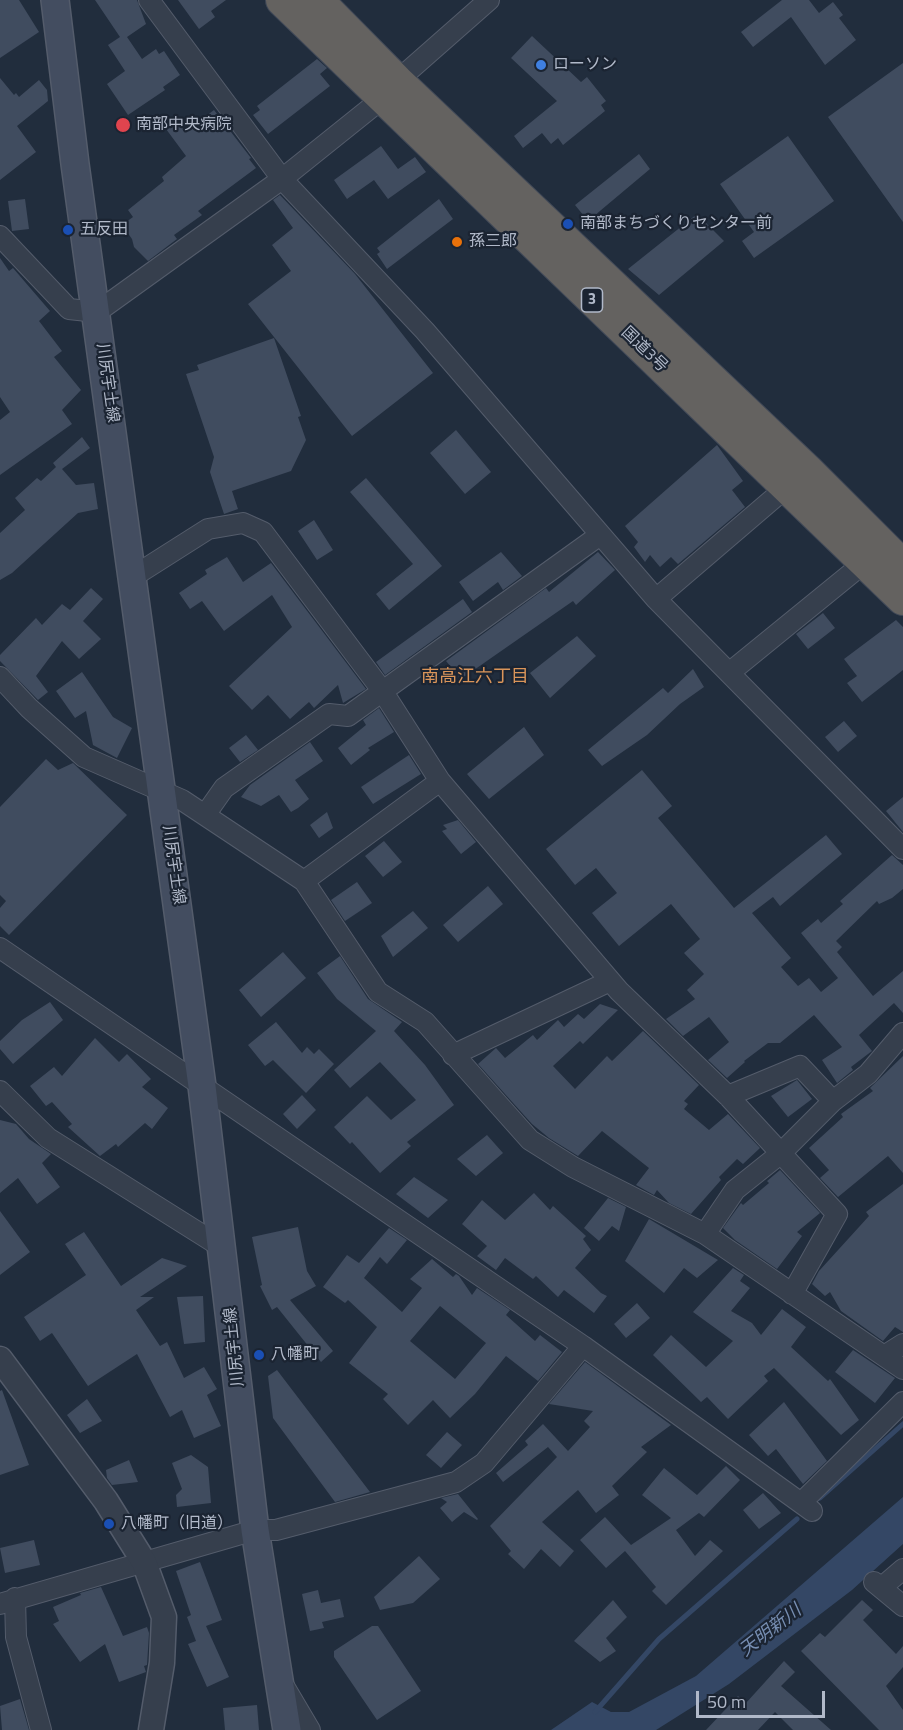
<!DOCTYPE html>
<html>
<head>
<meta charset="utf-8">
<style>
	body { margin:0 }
	#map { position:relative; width:903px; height:1730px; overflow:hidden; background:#212d3d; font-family:"Titillium Web",sans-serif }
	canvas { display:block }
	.scale { position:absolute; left:696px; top:1691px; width:129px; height:27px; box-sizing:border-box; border:3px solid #b1b9c9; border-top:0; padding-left:8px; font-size:18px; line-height:21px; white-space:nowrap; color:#b1b9c9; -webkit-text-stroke:4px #1b2432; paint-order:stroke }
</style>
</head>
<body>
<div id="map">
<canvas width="903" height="1730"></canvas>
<div class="scale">50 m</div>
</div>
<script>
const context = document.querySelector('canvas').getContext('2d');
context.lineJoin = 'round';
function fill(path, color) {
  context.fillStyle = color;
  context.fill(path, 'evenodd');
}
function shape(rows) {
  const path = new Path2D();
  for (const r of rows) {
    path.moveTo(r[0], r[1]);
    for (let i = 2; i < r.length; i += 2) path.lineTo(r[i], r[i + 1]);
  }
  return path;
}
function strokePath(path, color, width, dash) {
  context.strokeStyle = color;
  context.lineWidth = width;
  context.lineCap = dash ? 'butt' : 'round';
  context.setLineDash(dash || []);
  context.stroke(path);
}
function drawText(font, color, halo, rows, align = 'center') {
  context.font = font + ' "Titillium Web","Noto Sans JP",sans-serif';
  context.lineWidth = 4.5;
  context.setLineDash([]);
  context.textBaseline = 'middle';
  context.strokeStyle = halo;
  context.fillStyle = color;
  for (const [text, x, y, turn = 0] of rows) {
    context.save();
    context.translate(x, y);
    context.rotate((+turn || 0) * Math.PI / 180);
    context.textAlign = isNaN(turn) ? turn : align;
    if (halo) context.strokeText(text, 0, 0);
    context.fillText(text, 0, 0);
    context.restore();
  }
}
const water = shape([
	[903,1497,903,1544,852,1590,729,1684,656,1730,551,1730,592,1702,611,1712,629,1712,696,1676]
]);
const stream = shape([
	[820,1498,903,1424],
	[595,1712,659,1639,797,1519]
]);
const building = shape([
	[0,0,19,0,39,32,0,58],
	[95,0,137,0,146,24,127,37,142,59,156,49,159,54,164,51,180,75,163,87,165,90,128,115,107,84,125,71,108,45,120,37],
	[178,0,226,0,211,11,215,17,199,29],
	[782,0,809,0,819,13,833,2,843,15,839,18,856,40,825,65,791,17,753,47,741,32],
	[532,36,581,82,587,77,606,101,601,105,605,111,563,145,558,138,551,144,542,133,523,148,514,136,557,101,511,58],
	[317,59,327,68,320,74,330,86,268,134,253,115,260,110,257,106],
	[903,63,903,222,828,117],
	[0,78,14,95,16,93,19,97,39,80,47,90,48,101,17,126,36,152,0,180],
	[214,110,251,158,249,159,256,168,198,211,202,215,174,235,177,239,148,261,134,247,132,239,122,225,133,217,128,210,164,181,162,177,186,156,166,129,167,123,178,120,186,131],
	[788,136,834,201,754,258,742,241,754,232,720,184],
	[381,146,398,169,415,157,426,172,388,199,374,180,347,199,334,180],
	[639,154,650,169,588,221,575,205],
	[280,195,355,274,433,373,352,436,248,304,291,271,272,245,293,228,273,200],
	[25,199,29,229,12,231,8,201],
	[439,199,453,219,387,269,377,254,380,252,377,248],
	[697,214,724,241,659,295,628,269],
	[0,258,9,271,13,268,50,311,39,321,62,351,54,357,81,390,62,410,72,424,0,475,0,420,10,412,0,397],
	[274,338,301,416,298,417,306,440,291,471,232,491,238,509,224,514,210,472,214,457,186,374,199,370,197,365],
	[456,430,491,472,465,494,430,453],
	[82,437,90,448,62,469,76,485,94,483,98,509,78,513,12,573,0,580,0,533,25,510,15,498,37,478,41,481,56,467,53,463],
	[717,445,743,481,732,490,745,507,678,564,671,557,660,567,650,555,645,562,634,547,638,542,625,526],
	[366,478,442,566,389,610,376,594,413,564,350,492],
	[314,520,333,550,317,560,298,531],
	[501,552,522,576,503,590,498,582,473,601,459,582],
	[598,552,615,570,576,605,573,601,461,679,446,661,546,588,549,592],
	[227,557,243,582,271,563,366,689,343,703,338,685,314,708,309,702,290,719,268,695,252,710,229,686,292,627,272,595,224,631,202,601,190,609,179,593,207,574,205,570],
	[91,588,103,599,83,621,101,639,79,659,62,641,36,676,48,692,38,700,0,661,0,655,36,618,42,625,62,604,70,610],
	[463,599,472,612,385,675,376,662],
	[823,613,835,628,808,649,796,634],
	[896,620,903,627,903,670,862,702,847,683,857,676,844,659],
	[577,636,596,656,550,698,530,673],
	[693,669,704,687,680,704,647,735,602,766,588,750,663,688,668,693],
	[82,672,113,717,132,728,117,758,93,745,86,711,75,718,56,691],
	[379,708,394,732,368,748,370,750,351,765,338,748,366,725,363,720],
	[844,721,857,736,838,752,825,737],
	[524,727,544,755,489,799,467,774],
	[246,735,258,750,240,762,229,748],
	[310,742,323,761,295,780,309,799,298,808,291,812,279,795,261,806,241,797,250,785],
	[409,755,421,774,373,804,361,787],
	[46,759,58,770,73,763,127,815,9,935,0,926,0,908,6,901,0,895,0,807],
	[642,770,672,806,658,818,734,908,826,835,842,854,780,906,773,897,752,913,791,958,781,967,798,986,809,978,821,992,838,978,801,933,818,919,821,923,843,904,840,901,892,855,903,865,903,889,892,898,879,904,877,901,836,941,842,947,837,952,873,996,903,971,903,1013,894,1003,859,1035,872,1051,851,1067,853,1070,837,1083,822,1060,842,1047,814,1015,780,1043,768,1043,744,1061,745,1062,727,1078,708,1060,729,1042,709,1017,683,1036,666,1019,695,999,687,990,704,974,684,953,700,939,671,904,619,946,592,913,617,893,596,868,575,885,546,849],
	[903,797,903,832,886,811],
	[327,812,333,828,319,838,310,825],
	[458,820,476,842,461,854,442,831,447,829,443,825],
	[384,841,402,862,383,877,365,856],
	[357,882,372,903,345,921,331,900],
	[488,886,503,904,458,942,443,925],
	[413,911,428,928,393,957,381,936],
	[283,952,306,978,261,1017,239,990],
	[340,956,368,999,402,1022,394,1031,425,1065,454,1105,407,1142,411,1146,380,1173,352,1142,350,1144,334,1127,367,1096,391,1120,416,1100,380,1062,350,1088,334,1070,376,1031,337,999,317,973],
	[50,1002,63,1020,13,1064,0,1049,0,1041,22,1020],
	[600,1004,618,1010,583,1044,580,1041,553,1066,575,1089,607,1056,612,1061,643,1031,699,1085,684,1101,688,1104,684,1109,709,1130,728,1114,760,1148,743,1164,737,1159,719,1177,721,1180,691,1214,669,1203,657,1190,654,1195,636,1185,649,1168,602,1131,578,1156,549,1138,532,1124,478,1064,496,1048,505,1058,533,1035,537,1040,558,1020,564,1027,578,1014,584,1019],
	[276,1022,302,1053,307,1047,314,1054,319,1049,334,1064,306,1093,273,1060,265,1066,248,1045],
	[95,1038,119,1062,127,1054,151,1079,142,1087,168,1108,152,1129,145,1123,118,1147,116,1144,100,1156,68,1127,72,1124,52,1102,46,1106,30,1086,54,1067,62,1076],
	[903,1056,903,1173,888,1156,838,1197,820,1178,829,1170,809,1148,843,1117,841,1114,873,1091,870,1088],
	[797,1080,812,1099,788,1117,771,1096],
	[302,1095,316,1110,297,1129,283,1114],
	[0,1120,16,1124,29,1139,51,1154,42,1163,60,1187,37,1204,18,1178,0,1193],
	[487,1135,503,1153,476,1176,457,1159],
	[780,1170,820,1213,797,1232,802,1236,777,1269,735,1240,723,1228,741,1203,743,1205,769,1183,767,1181],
	[414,1177,448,1200,428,1218,396,1194],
	[903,1184,903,1332,895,1327,883,1341,841,1311,830,1292,825,1296,812,1284,819,1271,869,1216,866,1212],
	[534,1193,550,1210,553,1206,586,1236,583,1239,591,1250,575,1268,601,1293,607,1296,594,1313,564,1290,558,1297,536,1276,533,1279,505,1258,496,1270,477,1256,487,1246,462,1224,482,1200,505,1220],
	[608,1198,626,1207,619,1231,612,1226,599,1241,584,1228],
	[0,1211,30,1252,0,1275],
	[649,1219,718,1260,697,1278,684,1268,664,1293,625,1261],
	[298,1227,307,1271,316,1286,290,1300,333,1351,321,1362,277,1307,272,1310,260,1286,262,1285,252,1237],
	[389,1228,407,1240,387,1264,380,1257,364,1278,402,1312,422,1288,410,1279,432,1259,453,1277,456,1274,459,1276,472,1295,477,1288,510,1310,506,1315,535,1341,540,1335,562,1352,538,1381,506,1356,475,1394,450,1418,433,1400,408,1425,383,1399,388,1394,349,1363,377,1327,348,1300,345,1303,323,1287,347,1255,359,1263],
	[440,1306,486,1343,455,1379,410,1341],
	[84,1232,121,1286,162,1258,187,1266,140,1297,154,1297,136,1310,160,1346,167,1342,184,1378,204,1367,217,1389,207,1395,221,1426,194,1438,182,1410,170,1417,137,1354,88,1386,52,1333,40,1341,24,1317,86,1275,65,1244],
	[733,1268,744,1275,740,1281,750,1288,731,1311,752,1323,761,1335,782,1309,806,1327,791,1347,828,1381,830,1379,859,1420,841,1435,774,1368,764,1376,768,1381,728,1419,707,1397,701,1402,653,1355,671,1335,706,1367,733,1341,693,1312],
	[203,1296,205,1342,184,1344,177,1297],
	[637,1303,650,1318,626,1338,614,1324],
	[853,1350,895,1378,875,1403,835,1372],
	[585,1362,671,1425,641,1447,647,1452,612,1486,619,1495,596,1513,578,1490,542,1522,574,1551,560,1567,541,1549,524,1569,508,1554,511,1551,490,1526,557,1457,548,1447,503,1482,496,1473,528,1445,525,1441,543,1424,568,1451,590,1427,584,1421,593,1411,549,1404],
	[277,1370,370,1492,335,1502,273,1418,268,1376],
	[2,1390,29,1465,0,1475,0,1391],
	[87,1399,102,1421,80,1433,67,1415],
	[784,1402,827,1461,803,1484,776,1449,768,1456,749,1435],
	[447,1432,462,1445,441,1468,426,1455],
	[191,1455,208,1467,211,1503,177,1507,176,1495,182,1489,172,1463],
	[129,1460,138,1482,112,1485,107,1478,106,1470],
	[726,1466,740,1480,704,1517,699,1513,676,1530,695,1556,710,1540,723,1551,666,1605,652,1591,656,1587,625,1551,606,1568,580,1540,605,1517,631,1545,671,1518,642,1495,664,1468,697,1495],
	[763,1493,781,1513,759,1529,743,1510],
	[458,1494,478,1519,477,1520,464,1512,452,1522,440,1508,447,1502,441,1498],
	[34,1540,40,1565,5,1573,0,1548],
	[419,1556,440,1579,413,1603,380,1610,374,1597],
	[200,1562,222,1620,206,1626,229,1677,207,1687,188,1644,196,1641,187,1617,191,1615,176,1571],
	[101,1587,123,1636,147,1627,149,1633,147,1665,144,1666,146,1672,119,1682,105,1644,80,1662,53,1624,59,1621,53,1607,81,1595,80,1593],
	[318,1590,321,1603,340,1599,344,1617,322,1622,324,1628,310,1631,302,1594],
	[613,1600,627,1617,606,1638,616,1651,600,1662,574,1641],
	[862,1600,873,1610,863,1620,896,1654,903,1646,903,1667,886,1686,903,1710,903,1730,879,1730,801,1651,820,1633,825,1637],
	[372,1626,378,1626,421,1691,377,1720,334,1657,334,1651],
	[784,1661,795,1672,781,1686,831,1730,793,1730,775,1712,758,1730,706,1730,738,1696,746,1703],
	[20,1699,29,1730,2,1730,0,1706],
	[257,1705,259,1730,225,1730,223,1708]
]);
const minor = shape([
	[149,0,282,179,425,331,656,599,903,849],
	[0,236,69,309,97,312,282,179,383,98,397,81,489,0],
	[134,576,208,529,243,523,263,532,381,689,440,781,619,991,728,1096,837,1214,792,1294],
	[656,599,795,480],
	[729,673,864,563],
	[0,677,29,708,84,757,182,800,304,881,378,992,425,1022,530,1140,573,1167,705,1234,903,1369],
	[205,815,224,788,329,714,348,716,600,535],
	[304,881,440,781],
	[0,948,583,1346,812,1511],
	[453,1055,610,981],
	[0,1091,48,1138,223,1248],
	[728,1096,800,1066,833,1101],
	[705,1234,735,1190,780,1154,833,1101,868,1074,903,1033],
	[884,1356,903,1344],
	[802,1502,903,1402],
	[874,1582,903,1606],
	[882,1587,903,1569],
	[15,1598,16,1637,41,1730],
	[0,1604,255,1530,276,1530,456,1482,484,1463,583,1346],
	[284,1686,310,1730]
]);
const tertiary = shape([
	[0,1359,106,1501,144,1562,164,1617,162,1663,151,1730]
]);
const secondary = shape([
	[55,0,75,164,202,1086,255,1530,287,1730]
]);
const trunk = shape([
	[282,0,903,599],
	[317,0,397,81,807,470,903,566]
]);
const markers = [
	[541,65,6,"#3f7fe0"],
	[123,125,8,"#e0444e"],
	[568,224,6,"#1a4fb4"],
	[68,230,6,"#1a4fb4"],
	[457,242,6,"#e8710a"],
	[259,1355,6,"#1a4fb4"],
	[109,1524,6,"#1a4fb4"]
];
const shields = [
	[592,300,21]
];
const shieldNames = [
	["3",592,300]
];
const poiNames = [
	["ローソン",553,65],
	["南部中央病院",136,125],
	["南部まちづくりセンター前",580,224],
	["五反田",80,230],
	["孫三郎",469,242],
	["八幡町",271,1355],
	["八幡町（旧道）",121,1524]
];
const streetNames = [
	["国道3号",644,350,44],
	["川尻宇土線",107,383,82],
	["川尻宇土線",173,865,82],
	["川尻宇土線",235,1347,-96]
];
const neighbourhoodNames = [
	["南高江六丁目",475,678]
];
const waterNames = [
	["天明新川",771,1631,-38]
];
fill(water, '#344765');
strokePath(stream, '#344765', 5);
fill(building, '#404c5f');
strokePath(minor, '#545c6b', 22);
strokePath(tertiary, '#545c6b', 27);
strokePath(secondary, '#545c6b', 30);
strokePath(trunk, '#414958', 34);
strokePath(minor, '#363f4d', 20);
strokePath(tertiary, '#363f4d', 24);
strokePath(secondary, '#434d60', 27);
strokePath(trunk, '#646260', 32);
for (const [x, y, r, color] of markers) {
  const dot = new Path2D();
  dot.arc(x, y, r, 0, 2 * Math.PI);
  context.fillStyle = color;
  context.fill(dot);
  strokePath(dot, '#1b2432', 2);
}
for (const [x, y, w] of shields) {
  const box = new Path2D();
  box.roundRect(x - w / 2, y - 12, w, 24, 4.5);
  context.fillStyle = '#1b2432';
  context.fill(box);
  strokePath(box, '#b1b9c9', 1.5);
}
drawText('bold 15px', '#b1b9c9', null, shieldNames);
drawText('16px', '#b1b9c9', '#1b2432', poiNames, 'left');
drawText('16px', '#b1b9c9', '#1b2432', streetNames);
drawText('18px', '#da955a', '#1b2432', neighbourhoodNames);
drawText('italic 18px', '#778eb2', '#1b2432', waterNames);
</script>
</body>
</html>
